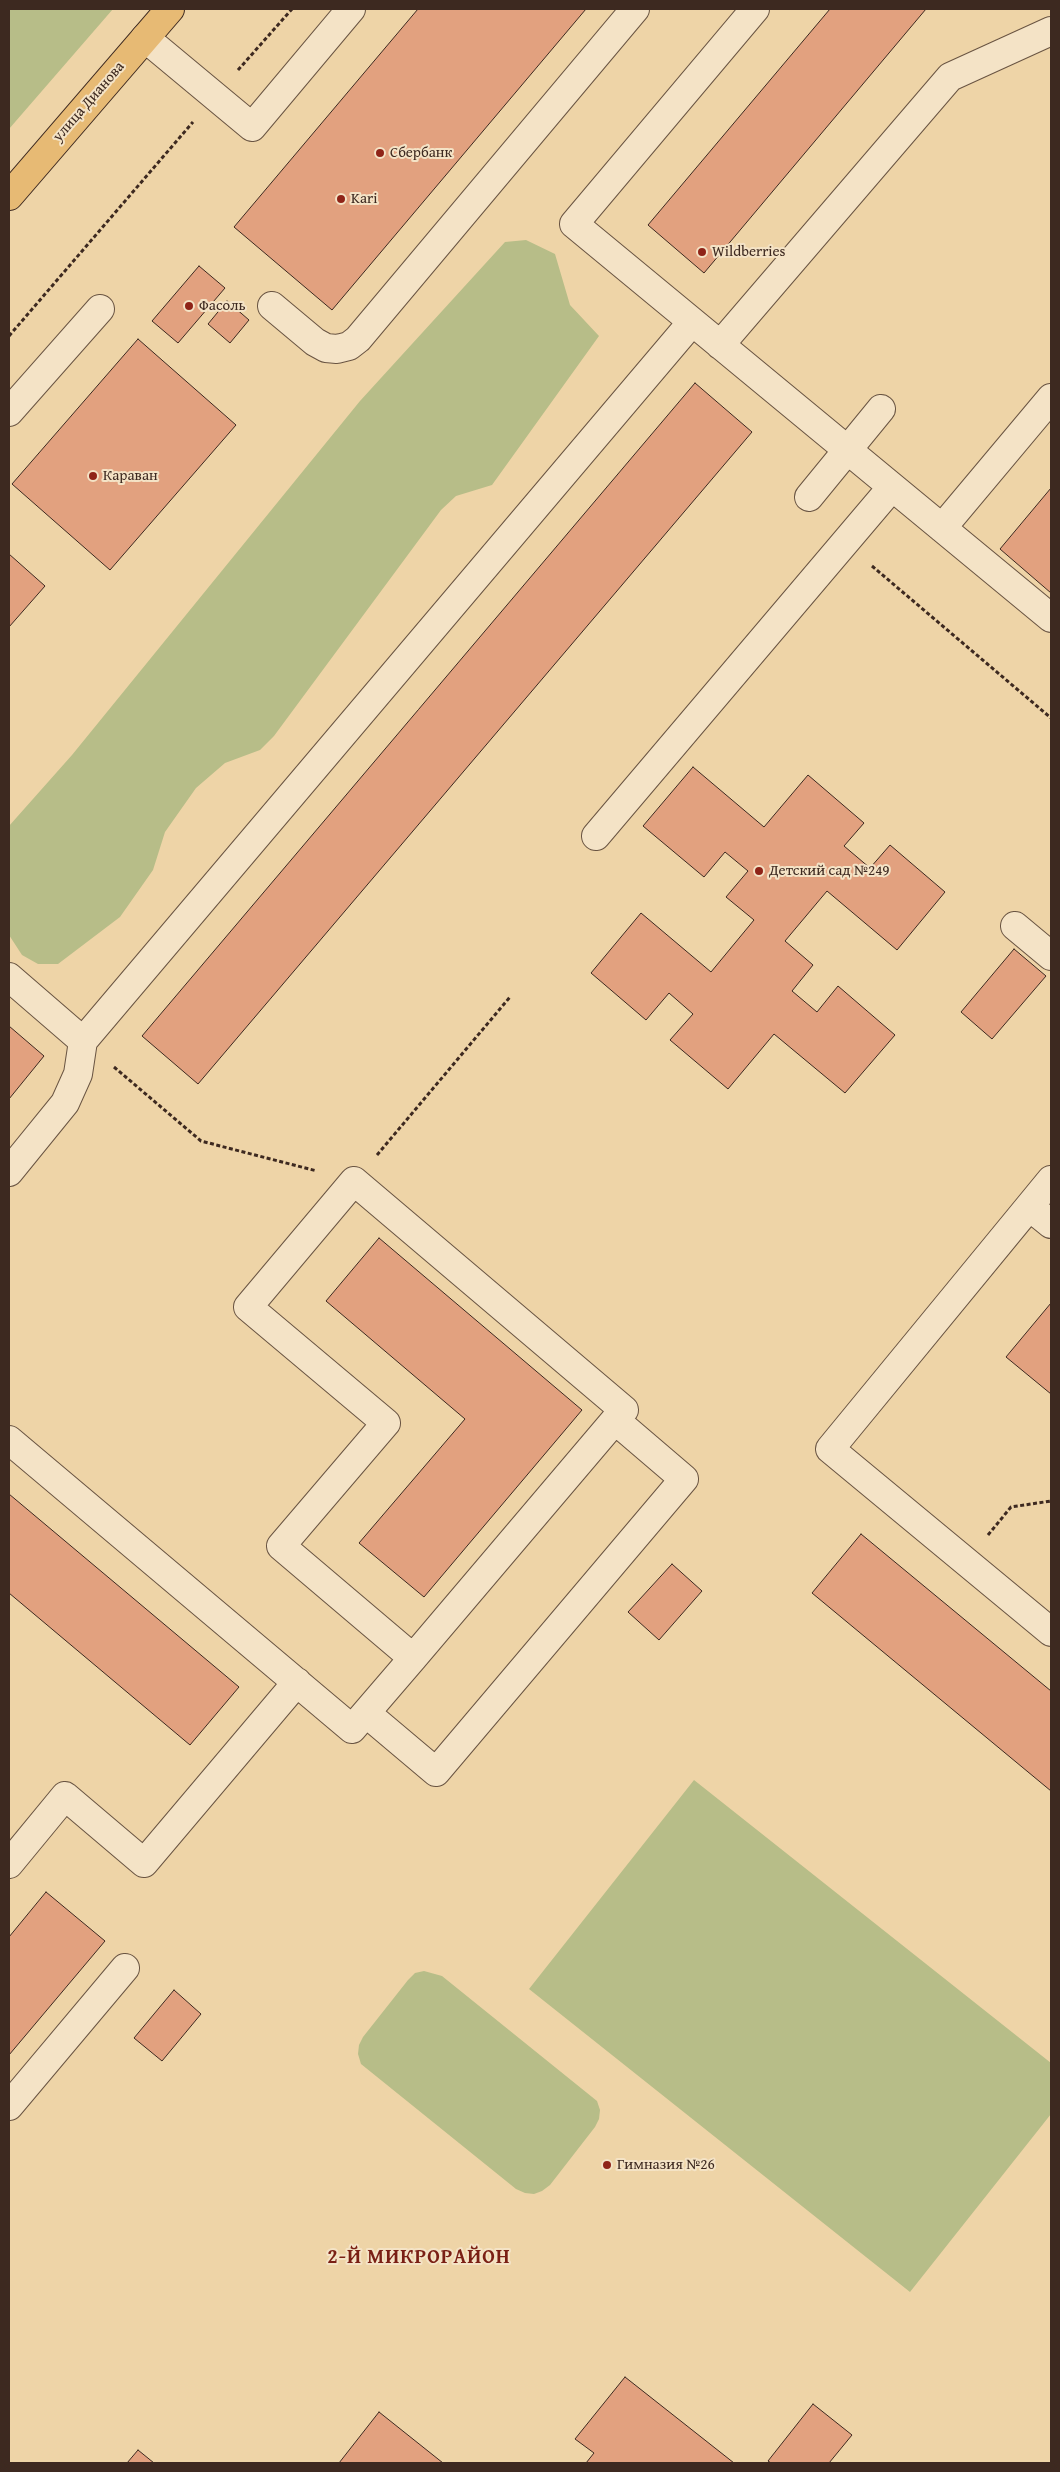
<!DOCTYPE html>
<html>
<head>
<meta charset="utf-8">
<style>
	body { margin:0 }
	#map { position:relative; width:1060px; height:2472px; overflow:hidden; background:#eed4a7; font-family:"Gentium Book Plus",serif }
	canvas { display:block }
	.frame { position:absolute; inset:0; border:10px solid #3d2920; pointer-events:none }
</style>
</head>
<body>
<div id="map">
<canvas width="1060" height="2472"></canvas>
<div class="frame"></div>
</div>
<script>
const context = document.querySelector('canvas').getContext('2d');
context.lineJoin = 'round';
function fill(path, color) {
  context.fillStyle = color;
  context.fill(path, 'evenodd');
}
function shape(rows) {
  const path = new Path2D();
  for (const r of rows) {
    path.moveTo(r[0], r[1]);
    for (let i = 2; i < r.length; i += 2) path.lineTo(r[i], r[i + 1]);
  }
  return path;
}
function strokePath(path, color, width, dash) {
  context.strokeStyle = color;
  context.lineWidth = width;
  context.lineCap = dash ? 'butt' : 'round';
  context.setLineDash(dash || []);
  context.stroke(path);
}
function drawText(font, color, halo, rows, align = 'center') {
  context.font = font + ' "Gentium Book Plus",serif';
  context.lineWidth = 4;
  context.setLineDash([]);
  context.textBaseline = 'middle';
  context.strokeStyle = halo;
  context.fillStyle = color;
  for (const [text, x, y, turn = 0] of rows) {
    context.save();
    context.translate(x, y);
    context.rotate((+turn || 0) * Math.PI / 180);
    context.textAlign = isNaN(turn) ? turn : align;
    if (halo) context.strokeText(text, 0, 0);
    context.fillText(text, 0, 0);
    context.restore();
  }
}
const green = shape([
	[9,9,113,9,9,129],
	[526,240,555,254,570,305,599,336,492,485,456,496,441,510,274,736,260,750,225,763,196,788,165,832,153,870,120,917,58,964,38,964,22,955,9,935,9,826,72,755,360,401,505,242],
	[694,1780,1051,2063,1051,2114,910,2292,529,1989],
	[424,1971,442,1976,597,2101,600,2110,599,2119,595,2127,550,2185,542,2191,534,2194,525,2193,516,2189,361,2064,358,2054,359,2045,363,2037,408,1980,415,1973]
]);
const building = shape([
	[418,9,586,9,332,310,234,227,418,9],
	[830,9,926,9,704,273,648,225,830,9],
	[199,266,225,288,178,343,152,321,199,266],
	[227,301,249,320,230,343,208,324,227,301],
	[138,339,236,425,110,570,12,484,138,339],
	[695,383,752,432,198,1084,142,1036,695,383],
	[1051,488,1051,593,1000,549,1051,488],
	[9,554,45,586,9,627,9,554],
	[693,767,764,827,808,775,864,823,844,846,870,868,890,845,945,892,897,950,827,891,785,941,813,965,792,991,817,1012,838,986,895,1035,845,1093,774,1034,728,1089,670,1040,693,1014,669,993,646,1020,591,973,641,913,711,972,754,920,726,897,748,871,725,852,704,877,643,826,693,767],
	[1014,949,1046,976,992,1039,961,1012,1014,949],
	[9,1026,44,1056,9,1099,9,1026],
	[379,1238,582,1410,424,1597,359,1543,465,1419,326,1301,379,1238],
	[1051,1303,1051,1394,1006,1357,1051,1303],
	[9,1494,239,1687,190,1745,9,1593,9,1494],
	[861,1534,1051,1691,1051,1791,812,1593,861,1534],
	[672,1564,702,1591,659,1640,628,1612,672,1564],
	[46,1892,105,1941,9,2055,9,1937,46,1892],
	[174,1990,201,2014,162,2061,134,2038,174,1990],
	[625,2377,734,2463,586,2463,594,2453,575,2439,625,2377],
	[813,2404,852,2435,829,2463,771,2463,768,2461,813,2404],
	[379,2412,443,2463,339,2463,379,2412],
	[138,2450,154,2463,127,2463,138,2450]
]);
const path = shape([
	[238,70,292,9],
	[9,336,193,122],
	[872,566,1051,718],
	[114,1067,201,1141,317,1171],
	[377,1155,510,997],
	[988,1535,1011,1507,1051,1501]
]);
const minor = shape([
	[755,9,574,224,1051,618],
	[145,38,252,127,351,9],
	[272,306,315,342,326,348,337,349,349,346,358,339,635,9],
	[720,345,950,77,1051,31],
	[9,412,100,309],
	[809,497,881,409],
	[942,528,1051,398],
	[596,836,892,487],
	[1015,926,1051,956],
	[9,977,83,1041,692,322],
	[9,1172,65,1103,78,1074,83,1041],
	[1051,1180,830,1449,1051,1632],
	[1030,1207,1051,1224],
	[9,1440,352,1729,413,1658,615,1420,624,1410,354,1181,248,1307,386,1423,281,1546,413,1658],
	[366,1713,436,1772,684,1479,615,1420],
	[9,1864,65,1796,144,1863,297,1682],
	[9,2106,125,1968]
]);
const major = shape([
	[9,196,170,9]
]);
const markers = [
	[380,153,5,"#8f2418"],
	[341,199,5,"#8f2418"],
	[702,252,5,"#8f2418"],
	[189,306,5,"#8f2418"],
	[93,476,5,"#8f2418"],
	[759,871,5,"#8f2418"],
	[607,2165,5,"#8f2418"]
];
const streetNames = [
	["улица Дианова",89,102,-49]
];
const poiNames = [
	["Сбербанк",390,153],
	["Kari",351,199],
	["Wildberries",712,252],
	["Фасоль",199,306],
	["Караван",103,476],
	["Детский сад №249",769,871],
	["Гимназия №26",617,2165]
];
const districtNames = [
	["2-Й МИКРОРАЙОН",419,2258]
];
fill(green, '#b7bd88');
fill(building, '#e2a17f');
strokePath(building, '#3d2920', 1);
strokePath(minor, '#695442', 30);
strokePath(major, '#3d2920', 30);
strokePath(path, '#3d2920', 3, [4, 2.5]);
strokePath(minor, '#f4e3c6', 28);
strokePath(major, '#e7ba74', 28);
for (const [x, y, r, color] of markers) {
  const dot = new Path2D();
  dot.arc(x, y, r, 0, 2 * Math.PI);
  context.fillStyle = color;
  context.fill(dot);
  strokePath(dot, '#f4e3c6', 2);
}
drawText('15px', '#3d2920', '#f4e3c6', streetNames);
drawText('15px', '#3d2920', '#f4e3c6', poiNames, 'left');
context.letterSpacing = '1px';
drawText('bold 20px', '#7a1f14', '#f4e3c6', districtNames);
context.letterSpacing = '0px';
</script>
</body>
</html>
